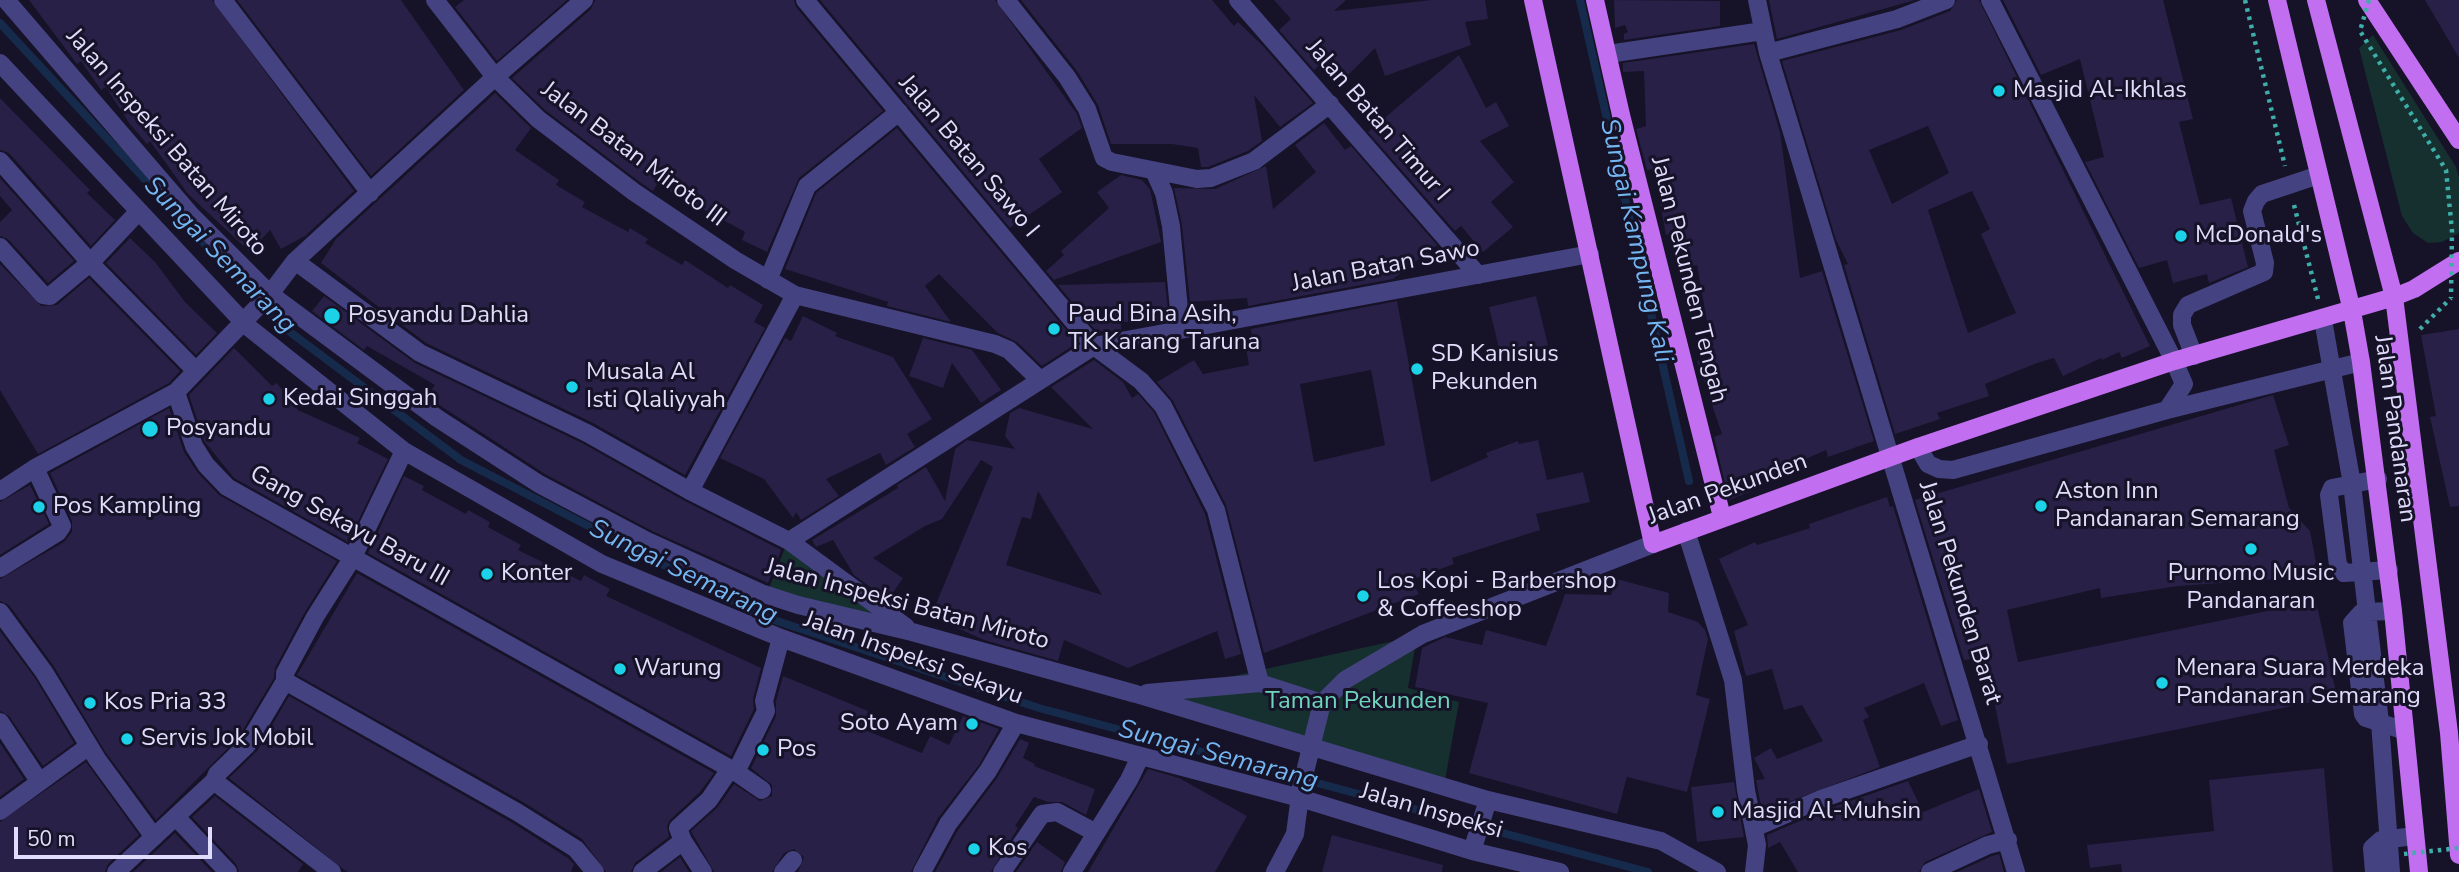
<!DOCTYPE html>
<html>
<head>
<meta charset="utf-8">
<style>
	body { margin:0 }
	#map { position:relative; width:2459px; height:872px; overflow:hidden; background:#161227; font-family:"Nunito Sans",sans-serif }
	canvas { display:block }
	.scale { position:absolute; left:14px; top:827px; width:198px; height:32px; box-sizing:border-box; border:4px solid #e0dcfb; border-top:0; padding-left:9px; font-size:21px; line-height:24px; white-space:nowrap; color:#e0dcfb; -webkit-text-stroke:5px #161227; paint-order:stroke }
</style>
</head>
<body>
<div id="map">
<canvas width="2459" height="872"></canvas>
<div class="scale">50 m</div>
</div>
<script>
const context = document.querySelector('canvas').getContext('2d');
context.lineJoin = 'round';
function fill(path, color) {
  context.fillStyle = color;
  context.fill(path, 'evenodd');
}
function shape(rows) {
  const path = new Path2D();
  for (const r of rows) {
    path.moveTo(r[0], r[1]);
    for (let i = 2; i < r.length; i += 2) path.lineTo(r[i], r[i + 1]);
  }
  return path;
}
function strokePath(path, color, width, dash) {
  context.strokeStyle = color;
  context.lineWidth = width;
  context.lineCap = dash ? 'butt' : 'round';
  context.setLineDash(dash || []);
  context.stroke(path);
}
function drawText(font, color, halo, rows, align = 'center') {
  context.font = font + ' "Nunito Sans",sans-serif';
  context.lineWidth = 6;
  context.setLineDash([]);
  context.textBaseline = 'middle';
  context.strokeStyle = halo;
  context.fillStyle = color;
  for (const [text, x, y, turn = 0] of rows) {
    context.save();
    context.translate(x, y);
    context.rotate((+turn || 0) * Math.PI / 180);
    context.textAlign = isNaN(turn) ? turn : align;
    if (halo) context.strokeText(text, 0, 0);
    context.fillText(text, 0, 0);
    context.restore();
  }
}
const green = shape([
	[2373,35,2456,167,2459,178,2459,233,2442,242,2428,243,2413,233,2402,216,2359,48],
	[787,543,901,630,767,593],
	[1417,636,1408,688,1459,702,1444,786,1165,697,1215,680]
]);
const stream = shape([
	[1580,0,1689,481],
	[0,23,278,323,461,460,762,616,1039,708,1648,872]
]);
const building = shape([
	[29,0,212,0,354,191,305,236,281,249,270,230,250,252,188,194,150,141,147,144,129,123,106,87,101,90,81,61,77,64],
	[237,0,401,0,464,90,371,176],
	[464,0,567,0,497,61,455,7],
	[595,0,794,0,796,7,883,111,799,178,767,252,742,240,745,232,657,184,653,191,641,183,545,110,512,78,591,9],
	[820,0,995,0,1077,114,1082,128,1039,159,1062,192,1010,228],
	[1021,0,1212,0,1234,26,1238,22,1263,46,1313,103,1280,127,1254,95,1262,141,1248,151,1208,167,1201,167,1198,148,1172,144,1111,144,1098,105,1077,71],
	[1274,0,1346,0,1334,11,1432,0,1485,0,1488,19,1465,22,1471,45,1385,76,1375,48,1348,75,1330,55,1314,70,1279,30,1291,19],
	[1614,0,1720,1,1720,26,1624,40,1624,34,1628,32,1625,25,1615,28],
	[1769,0,1915,0,1777,39],
	[1957,0,1979,0,2150,346,2122,358,2119,352,2102,360,2101,358,2063,376,2054,358,2037,363,1985,384,1989,396,1937,413,1940,419,1895,434,1844,265,1848,264,1836,240,1782,61,1901,30,1950,11],
	[1928,126,1949,173,1892,204,1869,150],
	[1972,191,1990,229,1981,234,2016,313,1968,333,1928,210],
	[2003,0,2163,0,2193,119,2179,122,2200,205,2231,198,2248,267,2209,283,2207,274,2173,283,2167,260,2139,268,2085,162,2104,157,2080,59,2041,75],
	[2425,0,2459,0,2459,58],
	[1754,44,1780,132,1800,278,1822,271,1874,441,1828,457,1826,450,1749,484,1752,491,1729,500,1714,437,1722,434,1697,361,1713,355,1697,265,1678,269,1671,234,1666,235,1654,169,1647,170,1636,129,1646,126,1644,71,1623,72,1623,63],
	[1459,55,1486,108,1496,102,1509,126,1480,141,1514,182,1491,202,1513,227,1483,252,1461,226,1455,231,1368,132],
	[495,93,531,128,515,150,559,180,556,185,585,202,582,207,628,232,630,228,648,239,645,243,682,265,685,260,728,288,730,285,763,305,754,322,765,328,685,475,593,423,426,343,321,263,336,239],
	[0,98,90,190,87,193,115,220,91,246,9,153,0,150],
	[1324,123,1345,150,1351,146,1437,245,1393,279,1248,306,1247,298,1190,302,1182,225,1174,188,1215,189,1266,166,1273,209,1316,172,1295,145],
	[897,128,1077,343,1042,366,1017,342,998,333,939,274,925,286,951,322,887,306,888,302,785,269,816,193],
	[1121,175,1142,180,1150,189,1161,242,1054,280,1046,271,1064,255,1061,251,1109,208,1097,192],
	[0,178,74,261,48,283,8,239,0,236,0,222,12,210,0,196],
	[130,238,155,262,185,302,217,333,196,355,106,263],
	[0,264,41,306,57,305,89,278,180,371,169,383,38,454,0,390],
	[1165,282,1169,321,1121,322,1121,330,1110,331,1096,331,1058,285],
	[324,296,415,363,582,443,685,501,781,550,768,583,652,531,545,474,427,397,435,385,367,346,364,350,312,311],
	[1536,296,1548,345,1501,357,1489,307],
	[1397,301,1431,482,1488,457,1486,453,1518,441,1519,444,1538,440,1547,480,1583,472,1590,502,1536,514,1540,530,1452,558,1454,564,1411,580,1419,594,1264,653,1226,505,1173,401,1157,382,1194,360,1203,374,1249,365,1246,348,1253,347,1251,329],
	[1371,370,1385,445,1314,462,1300,384],
	[803,316,837,333,835,336,893,357,932,419,907,434,915,447,886,465,880,453,826,479,839,496,801,520,796,512,793,518,764,479,720,458,785,338,791,341],
	[2459,329,2459,506,2450,507,2430,417,2436,416,2421,335],
	[923,338,972,350,1001,390,981,403,952,363,943,388,909,376],
	[234,348,272,386,277,383,298,410,360,438,357,443,388,459,348,542,234,478,204,441,189,395],
	[1094,360,1123,382,1132,398,1138,394,1154,412,1205,514,1241,654,1225,659,1217,631,1128,668,1064,640,1058,661,984,640,931,616,993,467,981,460,942,519,925,526,873,558,903,578,888,600,854,575,833,540,816,547,812,540,898,488,897,485,926,467,945,501,955,449,967,440,1015,449,1005,436,1010,413,1019,408,1093,429,1051,387],
	[1038,491,1102,595,1006,565,1022,517,1031,519],
	[2273,395,2289,445,2274,450,2289,508,2310,531,2316,562,2307,577,2178,586,2101,598,2100,588,2007,610,2018,662,2316,601,2337,697,2007,764,1985,657,1964,660,1915,500],
	[169,408,184,452,198,473,219,495,337,561,305,612,275,668,274,678,238,738,156,820,106,753,53,665,9,605,0,601,0,579,64,542,72,532,72,521,50,473],
	[404,476,424,486,422,490,466,514,468,510,490,522,488,527,521,545,518,550,581,581,584,575,610,589,606,596,761,668,753,699,754,709,731,756,368,553],
	[30,485,49,524,0,555,0,502],
	[1887,497,1890,507,1893,506,1958,720,1941,726,1924,683,1864,708,1869,717,1863,720,1880,767,1762,812,1756,780,1765,779,1754,758,1771,748,1777,759,1823,741,1802,705,1784,710,1772,669,1746,676,1734,631,1748,625,1719,559,1755,542,1757,545,1810,528,1809,524],
	[357,573,714,773,700,792,670,820,667,826,669,837,635,863,631,872,606,872,582,839,523,802,297,675],
	[1617,579,1669,593,1668,612,1698,622,1705,630,1708,639,1696,695,1710,699,1687,792,1627,777,1617,814,1469,773,1488,703,1415,687,1422,648,1445,637,1482,645,1486,630,1546,646,1565,594,1611,595],
	[0,631,35,678,74,743,43,766,9,716,0,711],
	[783,676,868,711,862,729,922,753,930,736,949,745,963,716,999,729,979,765,938,818,911,872,798,872,804,857,794,849,784,853,772,872,714,872,691,831,717,808,734,784,760,801,772,796,772,785,751,768,776,716,776,701],
	[289,696,511,822,568,858,574,864,571,872,348,872,343,869,229,778,257,751],
	[1020,739,1029,743,1023,758,1035,764,1034,766,1095,789,1086,815,1062,802,1048,802,1034,797,1015,826,1018,828,991,872,935,872,958,830,997,778],
	[0,743,24,779,0,797],
	[86,762,139,835,108,864,105,872,0,872,0,822],
	[2324,768,2333,872,2122,872,2121,864,2090,868,2087,845,2214,831,2209,780],
	[1148,769,1179,778,1247,816,1215,872,1088,872],
	[1908,781,1923,812,1979,789,1992,832,1925,862,1919,872,1798,872,1780,842,1768,848,1767,835,1825,810],
	[1734,782,1744,837,1697,842,1691,787],
	[215,796,303,864,298,872,239,872,236,864,192,817],
	[175,833,212,872,133,872],
	[1332,835,1443,865,1442,872,1322,872],
	[1037,842,1065,862,1061,872,1016,872],
	[1999,854,2004,872,1957,872,1992,856],
	[680,857,689,872,661,872]
]);
const path = shape([
	[2245,0,2285,166],
	[2294,205,2318,299],
	[2420,329,2451,298]
]);
const minor = shape([
	[6,0,191,215,270,294,437,418,539,484,647,541,761,593,798,605,912,632,1136,694,1488,800,1661,841,1717,872],
	[223,0,370,193],
	[435,0,495,77,538,119,634,192,735,260,795,295,995,344,1009,350,1039,379],
	[805,0,1094,346,1141,381,1163,406,1216,510,1260,683],
	[1006,0,1067,77,1087,109,1104,158,1112,162,1197,179,1211,178,1254,161,1330,104],
	[1238,0,1478,275],
	[1757,0,1768,53,2016,872],
	[1990,0,2174,361,2184,384,2167,410],
	[1768,53,1897,19,1946,0],
	[1608,54,1763,31],
	[0,63,247,326,404,451,602,564,781,638,1016,723,1300,798,1472,851,1560,872],
	[0,161,95,268,196,371],
	[1154,171,1164,193,1171,226,1181,330],
	[0,247,43,295,50,296,91,262,139,211],
	[295,261,420,353,587,433,690,491,789,541,906,627],
	[768,280,807,186,899,112],
	[2323,320,2352,484,2380,722,2391,872],
	[2194,356,2182,325,2182,315,2188,305,2264,272,2265,263,2252,211,2256,201,2262,194,2319,175],
	[176,392,194,446,206,465,227,487,736,772,762,790],
	[1918,447,1928,464,1939,469,1953,470,2167,410,2361,362],
	[2378,479,2332,488,2329,495,2338,565,2344,573,2389,570],
	[0,491,35,468,176,392,270,294,295,261,495,77,584,0],
	[690,491,795,295],
	[1686,531,1733,680,1746,790,1757,845,1754,872],
	[789,541,1094,346,1590,254],
	[0,568,58,532,62,526,35,468],
	[2393,611,2362,612,2352,623,2363,714,2366,718,2405,731],
	[0,612,44,672,97,759,154,837],
	[285,681,517,812,576,849,595,872],
	[1147,693,1260,683,1322,703,1345,680,1423,634,1653,544],
	[0,722,39,781],
	[736,772,766,711,764,701,781,638],
	[214,781,332,872],
	[0,811,89,746],
	[176,817,228,872],
	[1754,828,1821,799,1979,744],
	[1472,851,1488,800],
	[116,872,214,781,217,774,247,745,285,681,285,673,315,617,353,557,404,451],
	[642,872,683,841],
	[703,872,683,841,678,828,709,800,730,769],
	[783,872,793,860],
	[922,872,948,824,988,771,1016,723],
	[1002,872,1042,814,1057,812,1096,833],
	[1072,872,1129,780,1140,757],
	[1275,872,1295,834,1301,788,1322,703],
	[1930,872,1988,845,2008,840],
	[2374,872,2372,848,2381,840,2415,836]
]);
const major = shape([
	[1533,0,1653,544,1918,447,2174,361,2394,297,2414,289,2459,261],
	[1595,0,1621,115,1722,517],
	[2277,0,2352,311,2361,362,2393,611,2419,872],
	[2316,0,2394,297,2449,733,2459,855],
	[2367,0,2459,140]
]);
const pathBridge = shape([
	[2369,0,2360,31,2446,170,2452,231,2451,298],
	[2404,854,2459,848]
]);
const markers = [
	[1999,91,7,"#1bd2e8"],
	[2181,236,7,"#1bd2e8"],
	[332,316,9,"#1bd2e8"],
	[1054,329,7,"#1bd2e8"],
	[1417,369,7,"#1bd2e8"],
	[572,387,7,"#1bd2e8"],
	[269,399,7,"#1bd2e8"],
	[150,429,9,"#1bd2e8"],
	[2041,506,7,"#1bd2e8"],
	[39,507,7,"#1bd2e8"],
	[2251,549,7,"#1bd2e8"],
	[487,574,7,"#1bd2e8"],
	[1363,596,7,"#1bd2e8"],
	[620,669,7,"#1bd2e8"],
	[2162,683,7,"#1bd2e8"],
	[90,703,7,"#1bd2e8"],
	[972,724,7,"#1bd2e8"],
	[127,739,7,"#1bd2e8"],
	[763,750,7,"#1bd2e8"],
	[1718,812,7,"#1bd2e8"],
	[974,849,7,"#1bd2e8"]
];
const poiNames = [
	["Masjid Al-Ikhlas",2013,91],
	["McDonald's",2195,236],
	["Paud Bina Asih,",1068,315],
	["TK Karang Taruna",1068,343],
	["Posyandu Dahlia",348,316],
	["SD Kanisius",1431,355],
	["Pekunden",1431,383],
	["Musala Al",586,373],
	["Isti Qlaliyyah",586,401],
	["Kedai Singgah",283,399],
	["Posyandu",166,429],
	["Aston Inn",2055,492],
	["Pandanaran Semarang",2055,520],
	["Pos Kampling",53,507],
	["Konter",501,574],
	["Purnomo Music",2251,574,"center"],
	["Pandanaran",2251,602,"center"],
	["Los Kopi - Barbershop",1377,582],
	["& Coffeeshop",1377,610],
	["Warung",634,669],
	["Menara Suara Merdeka",2176,669],
	["Pandanaran Semarang",2176,697],
	["Kos Pria 33",104,703],
	["Soto Ayam",958,724,"right"],
	["Servis Jok Mobil",141,739],
	["Pos",777,750],
	["Masjid Al-Muhsin",1732,812],
	["Kos",988,849]
];
const streetNames = [
	["Jalan Batan Timur I",1377,121,49],
	["Jalan Inspeksi Batan Miroto",166,143,49],
	["Jalan Batan Miroto III",633,155,37],
	["Jalan Batan Sawo I",968,157,50],
	["Jalan Batan Sawo",1386,267,-11],
	["Jalan Pekunden Tengah",1688,280,76],
	["Jalan Pandanaran",2394,429,82],
	["Jalan Pekunden",1728,490,-20],
	["Gang Sekayu Baru III",349,527,29],
	["Jalan Pekunden Barat",1959,593,73],
	["Jalan Inspeksi Batan Miroto",907,605,15],
	["Jalan Inspeksi Sekayu",913,659,20],
	["Jalan Inspeksi",1431,812,16]
];
const parkNames = [
	["Taman Pekunden",1358,702]
];
const waterNames = [
	["Sungai Kampung Kali",1635,241,77],
	["Sungai Semarang",219,256,46],
	["Sungai Semarang",683,573,26],
	["Sungai Semarang",1218,756,15]
];
fill(green, '#16302f');
strokePath(stream, '#162b4c', 8);
fill(building, '#282046');
strokePath(path, '#3daea9', 4.5, [3.5, 5]);
strokePath(minor, '#454281', 18);
strokePath(major, '#c16ef0', 18);
strokePath(pathBridge, '#3daea9', 4.5, [3.5, 5]);
for (const [x, y, r, color] of markers) {
  const dot = new Path2D();
  dot.arc(x, y, r, 0, 2 * Math.PI);
  context.fillStyle = color;
  context.fill(dot);
  strokePath(dot, '#161227', 2.5);
}
drawText('24px', '#e0dcfb', '#161227', poiNames, 'left');
drawText('24px', '#e0dcfb', '#161227', streetNames);
drawText('24px', '#6ed5bc', '#161227', parkNames);
drawText('italic 26px', '#74b6f1', '#161227', waterNames);
</script>
</body>
</html>
